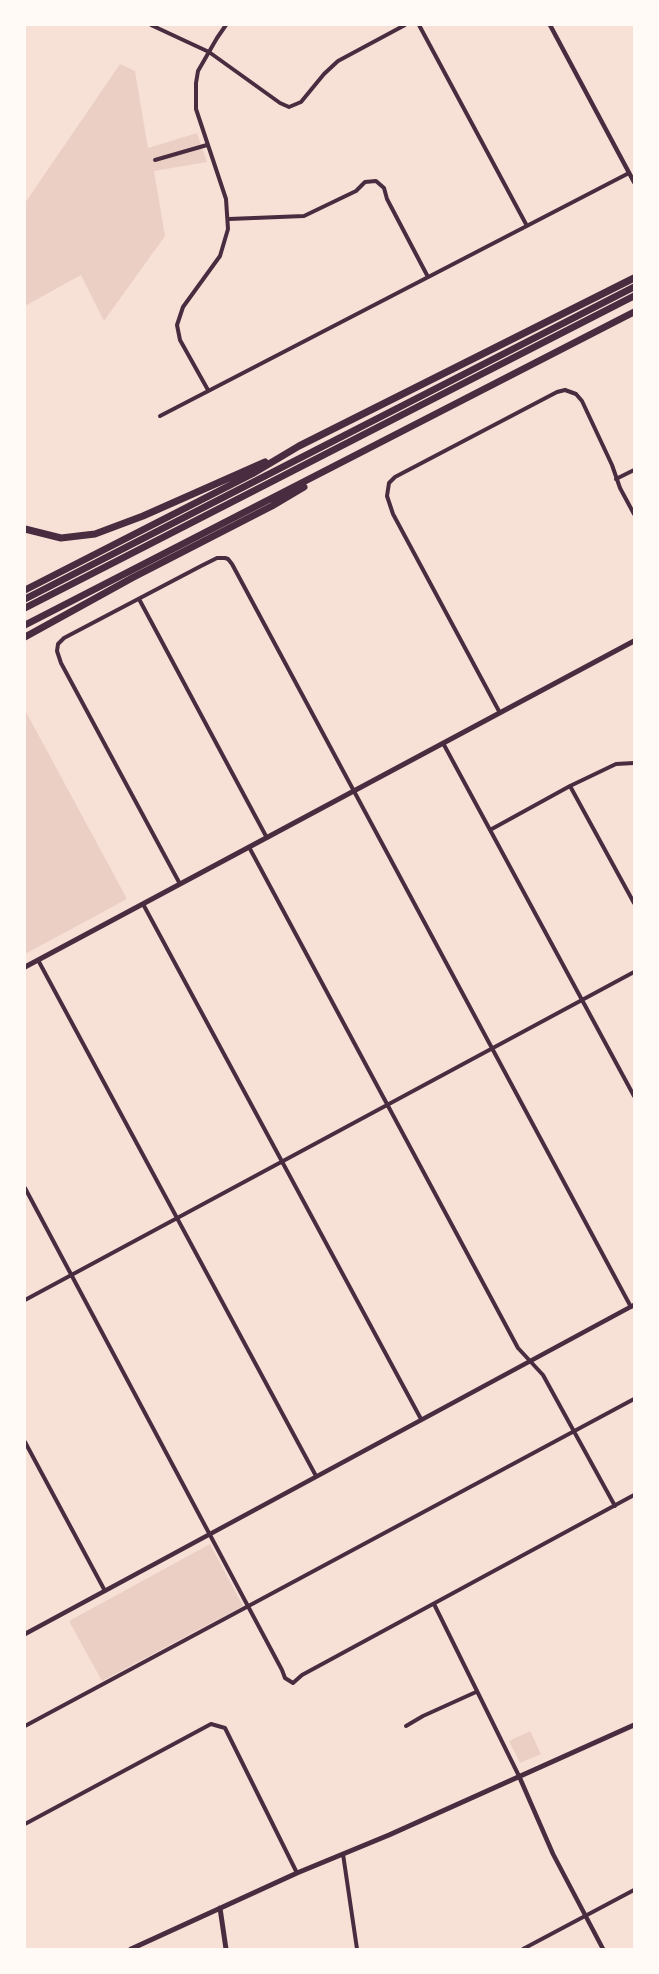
<!DOCTYPE html>
<html>
<head>
<meta charset="utf-8">
<style>
	body { margin:0 }
	#map { position:relative; width:659px; height:1974px; overflow:hidden; background:#f7e1d7; font-family:"Noto Sans",sans-serif }
	canvas { display:block }
	.frame { position:absolute; inset:0; border:26px solid #fffaf5; pointer-events:none }
</style>
</head>
<body>
<div id="map">
<canvas width="659" height="1974"></canvas>
<div class="frame"></div>
</div>
<script>
const context = document.querySelector('canvas').getContext('2d');
context.lineJoin = 'round';
function fill(path, color) {
  context.fillStyle = color;
  context.fill(path, 'evenodd');
}
function shape(rows) {
  const path = new Path2D();
  for (const r of rows) {
    path.moveTo(r[0], r[1]);
    for (let i = 2; i < r.length; i += 2) path.lineTo(r[i], r[i + 1]);
  }
  return path;
}
function strokePath(path, color, width, dash) {
  context.strokeStyle = color;
  context.lineWidth = width;
  context.lineCap = dash ? 'butt' : 'round';
  context.setLineDash(dash || []);
  context.stroke(path);
}
const green = shape([
	[120,64,135,71,148,148,197,133,207,162,154,171,165,236,104,321,81,275,25,306,25,203],
	[25,710,127,899,25,954],
	[210,1544,243,1606,102,1681,69,1621],
	[530,1731,541,1754,520,1763,509,1741]
]);
const minor = shape([
	[151,25,209,52,280,103,289,107,301,102,324,74,338,61,405,25],
	[419,25,527,226],
	[155,160,207,145],
	[229,219,304,216,356,191,365,182,376,181,384,188,387,199,428,277],
	[208,390,180,340,177,325,183,307,220,256,228,229,226,199,196,109,196,83,198,71,217,38,226,25],
	[160,416,629,173],
	[616,479,634,470],
	[139,599,267,838],
	[500,713,393,514,387,496,389,483,395,477,557,392,565,390,576,394,582,401,612,465,620,488,634,514],
	[443,743,634,1096],
	[570,786,634,903],
	[490,830,570,786,616,764,634,763],
	[249,847,518,1348,543,1375,615,1506],
	[180,884,61,663,57,651,58,644,64,638,201,566,217,558,225,558,228,559,232,564,631,1307],
	[143,904,421,1419],
	[38,960,316,1476],
	[25,1188,282,1670,285,1678,293,1683,302,1675,634,1495],
	[25,1300,634,972],
	[25,1442,105,1591],
	[434,1604,519,1776],
	[25,1726,634,1399],
	[406,1726,423,1716,476,1692],
	[25,1824,211,1724,225,1728,297,1873],
	[343,1854,357,1949],
	[523,1949,634,1890]
]);
const tertiary = shape([
	[550,25,634,182],
	[25,1634,634,1305],
	[519,1776,553,1854,603,1949]
]);
const secondary = shape([
	[25,967,634,641],
	[220,1908,226,1949],
	[131,1949,297,1873,389,1835,634,1725]
]);
const motorway = shape([
	[25,529,61,538,95,534,143,516,265,462],
	[25,590,252,474,299,446,634,278],
	[25,599,634,287],
	[25,608,634,296],
	[25,625,634,312],
	[25,637,132,578,272,506,304,487]
]);
fill(green, '#ebcfc5');
strokePath(minor, '#4a2c40', 4);
strokePath(tertiary, '#4a2c40', 4.5);
strokePath(secondary, '#4a2c40', 5);
strokePath(motorway, '#4a2c40', 7);
</script>
</body>
</html>
